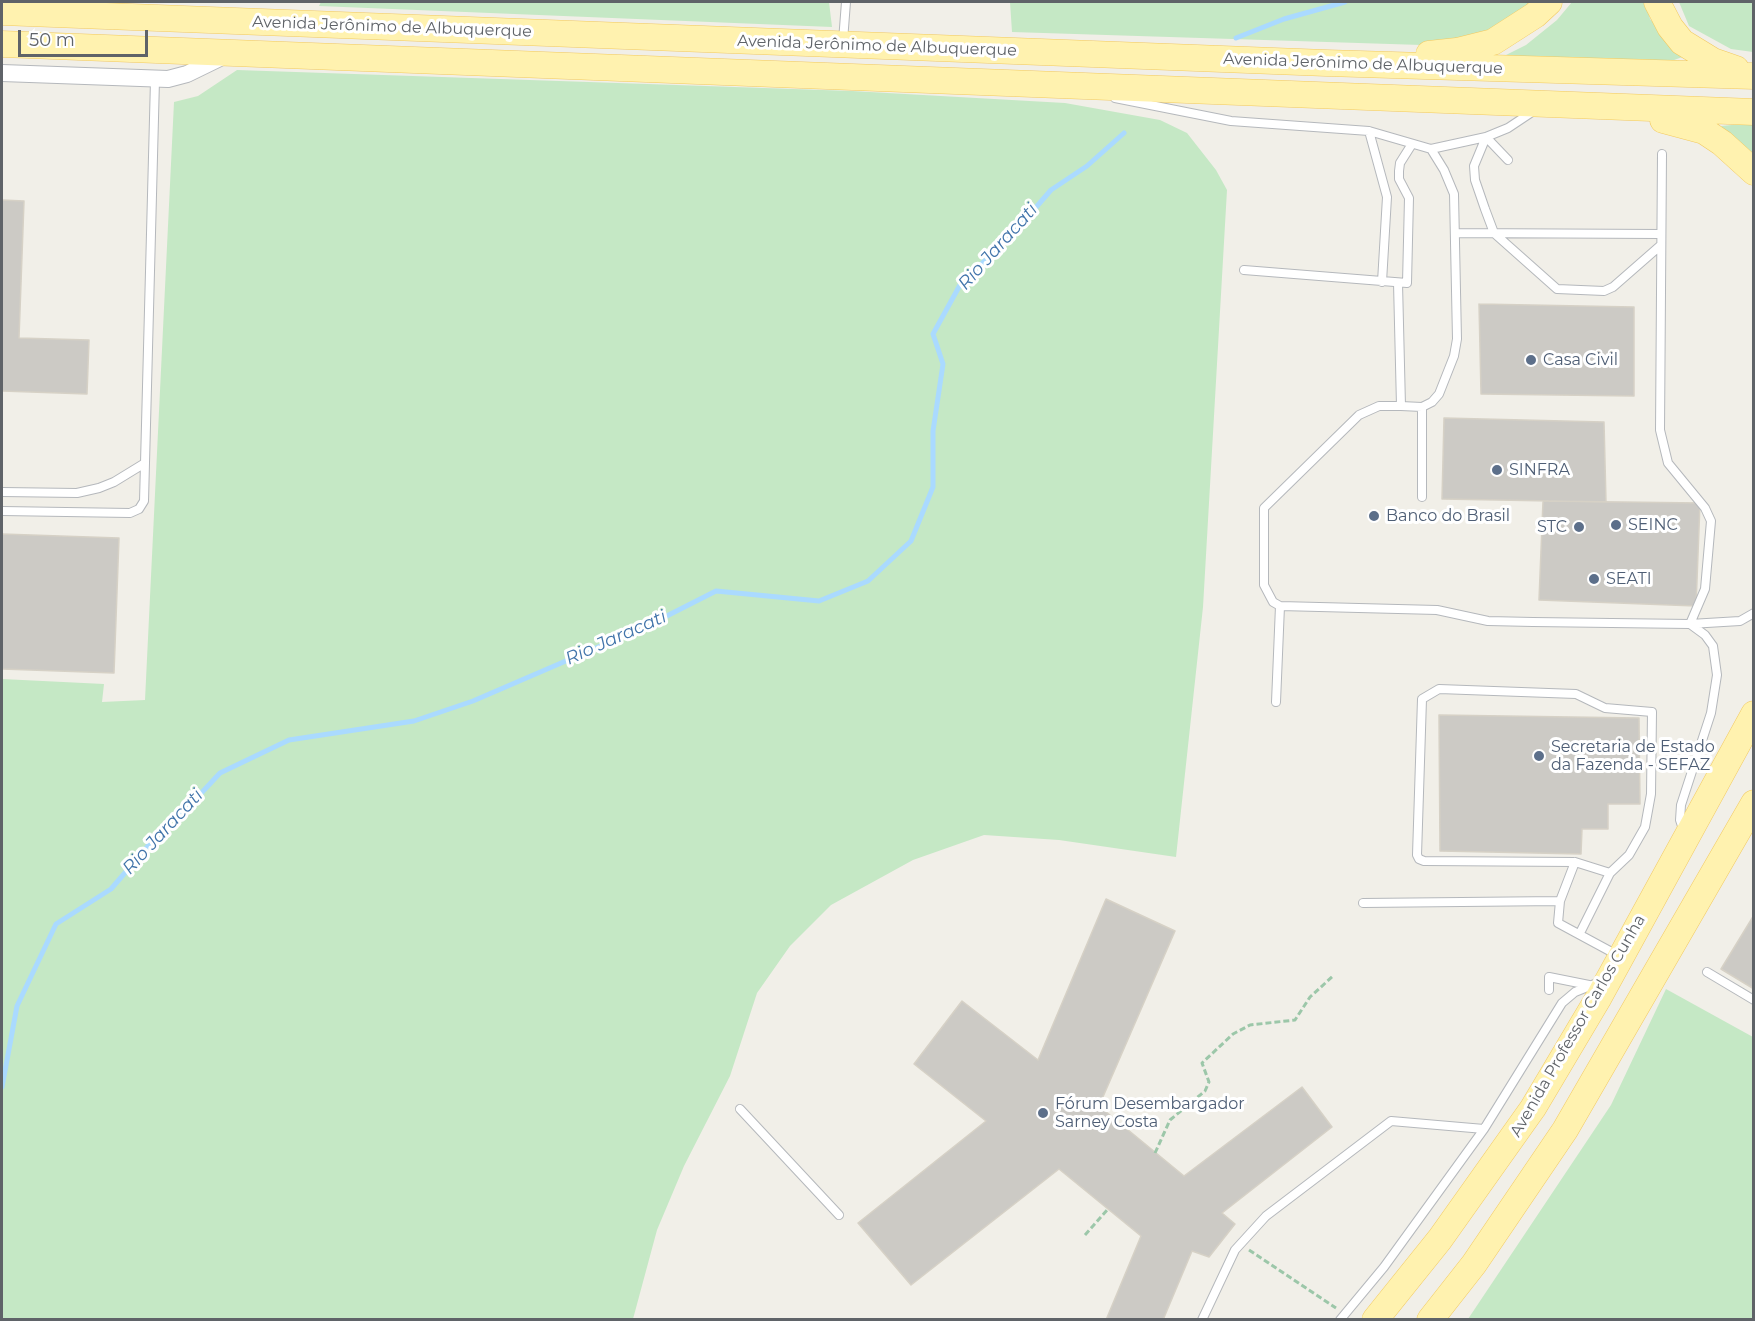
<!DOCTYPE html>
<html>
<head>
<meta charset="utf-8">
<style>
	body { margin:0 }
	#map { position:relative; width:1755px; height:1321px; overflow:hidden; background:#f1efe8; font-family:Montserrat,sans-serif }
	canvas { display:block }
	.frame { position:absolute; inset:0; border:3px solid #5f6368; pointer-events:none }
	.scale { position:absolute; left:18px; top:30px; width:130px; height:27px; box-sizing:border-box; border:3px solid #5f6368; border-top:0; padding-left:8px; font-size:18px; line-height:21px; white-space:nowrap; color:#5f6368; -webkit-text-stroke:4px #fff; paint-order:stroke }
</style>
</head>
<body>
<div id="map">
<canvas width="1755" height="1321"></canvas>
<div class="frame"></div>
<div class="scale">50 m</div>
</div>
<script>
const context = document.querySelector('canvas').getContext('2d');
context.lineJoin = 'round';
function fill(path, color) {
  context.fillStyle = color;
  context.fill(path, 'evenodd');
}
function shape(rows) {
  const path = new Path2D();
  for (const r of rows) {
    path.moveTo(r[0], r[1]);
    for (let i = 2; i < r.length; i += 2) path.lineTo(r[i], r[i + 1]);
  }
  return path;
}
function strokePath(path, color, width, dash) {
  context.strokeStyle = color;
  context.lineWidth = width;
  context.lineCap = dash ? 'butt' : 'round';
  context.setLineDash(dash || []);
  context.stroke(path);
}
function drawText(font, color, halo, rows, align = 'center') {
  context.font = font + ' Montserrat,sans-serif';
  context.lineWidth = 6;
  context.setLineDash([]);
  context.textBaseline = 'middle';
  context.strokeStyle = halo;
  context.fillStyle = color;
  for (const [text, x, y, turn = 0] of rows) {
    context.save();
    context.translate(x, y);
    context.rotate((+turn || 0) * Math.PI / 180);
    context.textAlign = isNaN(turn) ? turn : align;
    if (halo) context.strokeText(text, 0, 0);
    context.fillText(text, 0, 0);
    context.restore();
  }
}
const green = shape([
	[321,2,829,2,832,27,319,6],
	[1010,2,1539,2,1523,15,1453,46,1012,32],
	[1572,2,1646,2,1650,19,1685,56,1639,73,1490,63,1526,45,1557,20],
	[1679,2,1753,2,1753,52,1731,49,1689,26],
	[237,70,852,91,1065,103,1160,120,1187,133,1216,170,1227,190,1203,607,1176,857,1059,840,984,835,913,860,831,905,790,946,757,993,730,1076,684,1166,657,1230,633,1319,2,1319,2,679,104,684,102,702,145,700,174,102,198,96],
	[1753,123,1753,157,1721,126],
	[1666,989,1753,1037,1753,1319,1468,1319,1611,1105]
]);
const stream = shape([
	[1236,38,1284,19,1345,2],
	[2,1087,17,1006,56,924,111,889,174,816,193,802,220,773,289,740,414,721,473,701,647,626,716,591,819,601,868,581,911,541,933,487,933,431,943,364,933,334,960,285,1018,228,1051,190,1087,166,1124,133]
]);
const building = shape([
	[2,200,24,201,19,338,89,340,87,394,2,391,2,200],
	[1479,304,1634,307,1634,396,1481,394,1479,304],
	[1444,418,1604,422,1606,502,1442,499,1444,418],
	[1543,501,1700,503,1696,606,1539,600,1543,501],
	[2,534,119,538,114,673,2,669,2,534],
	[1439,715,1639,718,1640,804,1608,804,1608,829,1582,829,1581,854,1440,851,1439,715],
	[1106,899,1175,931,1099,1106,1184,1176,1302,1087,1332,1127,1222,1213,1235,1224,1209,1257,1192,1251,1163,1320,1106,1320,1141,1236,1059,1169,911,1285,858,1223,986,1121,914,1064,962,1001,1038,1060,1106,899],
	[1754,915,1754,989,1721,969,1754,915]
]);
const path = shape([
	[1155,1153,1170,1120,1205,1091,1209,1082,1202,1063,1233,1034,1250,1025,1295,1020,1310,997,1333,976],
	[1085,1235,1108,1209],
	[1249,1250,1336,1308]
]);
const lane = shape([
	[843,41,846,2],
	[1115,98,1231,121,1369,131,1431,149,1486,137,1508,128,1535,110],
	[1369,131,1387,197,1382,282],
	[1662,154,1660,430,1668,463,1705,508,1711,521,1705,589,1690,624],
	[1508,160,1486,137,1474,166,1475,180,1485,209,1494,233,1557,289,1604,291,1613,287,1661,245],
	[1456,233,1661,234],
	[1244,270,1407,283,1409,198,1399,179,1399,171,1400,163,1412,144],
	[1398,283,1401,406,1379,406,1359,415,1264,508,1264,585,1273,602,1280,606,1437,610,1488,621,1533,622,1690,624,1740,621,1754,613],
	[1401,406,1422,407,1432,402,1439,394,1454,356,1457,339,1454,194,1444,170,1431,149],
	[145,463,155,80],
	[2,492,77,493,99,488,114,482,145,463,144,501,139,509,130,513,2,511],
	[1422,497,1422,407],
	[1276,702,1280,606],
	[1684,832,1680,820,1681,805,1711,713,1717,675,1713,646,1705,635,1690,624],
	[1575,862,1560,901,1558,923,1619,956],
	[1363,903,1560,901],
	[1580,933,1610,873,1629,855,1645,827,1651,794,1652,712,1605,708,1576,694,1439,689,1422,699,1417,855,1419,859,1424,861,1575,862,1610,873],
	[1707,972,1754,1000],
	[1549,990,1549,977,1589,985],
	[740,1109,839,1215],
	[1202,1320,1235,1250,1266,1216,1391,1121,1484,1129,1562,1003,1575,992,1602,981],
	[1340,1320,1384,1267,1484,1129]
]);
const street = shape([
	[2,73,168,79,187,74,226,55]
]);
const primary = shape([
	[1657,2,1670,27,1682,42,1713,61,1736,69],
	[2,12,1326,63,1754,76],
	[2,44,1754,112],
	[1429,54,1457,51,1493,42,1535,15,1549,2],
	[1663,120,1704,131,1722,143,1754,172],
	[1375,1320,1440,1239,1533,1108,1599,997,1754,714],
	[1430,1320,1474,1264,1565,1130,1754,803]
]);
const markers = [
	[1531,360,6,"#5c6f8a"],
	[1497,470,6,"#5c6f8a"],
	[1374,516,6,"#5c6f8a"],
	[1616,525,6,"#5c6f8a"],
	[1579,527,6,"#5c6f8a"],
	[1594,579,6,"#5c6f8a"],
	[1539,756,6,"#5c6f8a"],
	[1043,1113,6,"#5c6f8a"]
];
const streetNames = [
	["Avenida Jerônimo de Albuquerque",392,27,2],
	["Avenida Jerônimo de Albuquerque",877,46,2],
	["Avenida Jerônimo de Albuquerque",1363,64,2],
	["Avenida Professor Carlos Cunha",1578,1026,-60]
];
const serviceNames = [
	["Casa Civil",1543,360],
	["SINFRA",1509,470],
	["Banco do Brasil",1386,516],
	["SEINC",1628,525],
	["STC",1567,527,"right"],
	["SEATI",1606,579],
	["Secretaria de Estado",1551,747],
	["da Fazenda - SEFAZ",1551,765],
	["Fórum Desembargador",1055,1104],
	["Sarney Costa",1055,1122]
];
const waterNames = [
	["Rio Jaracati",998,247,-48],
	["Rio Jaracati",616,638,-24],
	["Rio Jaracati",163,832,-47]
];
fill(green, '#c5e8c5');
strokePath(stream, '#aadaff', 5);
fill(building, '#cccac5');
strokePath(building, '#d6d1c6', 1.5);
strokePath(lane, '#b5b8bc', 10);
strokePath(street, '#b5b8bc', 18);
strokePath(primary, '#f2c960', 27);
strokePath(path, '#9cc7a9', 3, [6, 3]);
strokePath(lane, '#fff', 8);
strokePath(street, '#fff', 16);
strokePath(primary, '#fff2af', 26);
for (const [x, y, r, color] of markers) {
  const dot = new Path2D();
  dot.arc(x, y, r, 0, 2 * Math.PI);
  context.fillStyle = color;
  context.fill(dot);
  strokePath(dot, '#fff', 2);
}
drawText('16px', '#5f6368', '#fff', streetNames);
drawText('16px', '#4e5e75', '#fff', serviceNames, 'left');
drawText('italic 18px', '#4174aa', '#fff', waterNames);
</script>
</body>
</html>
